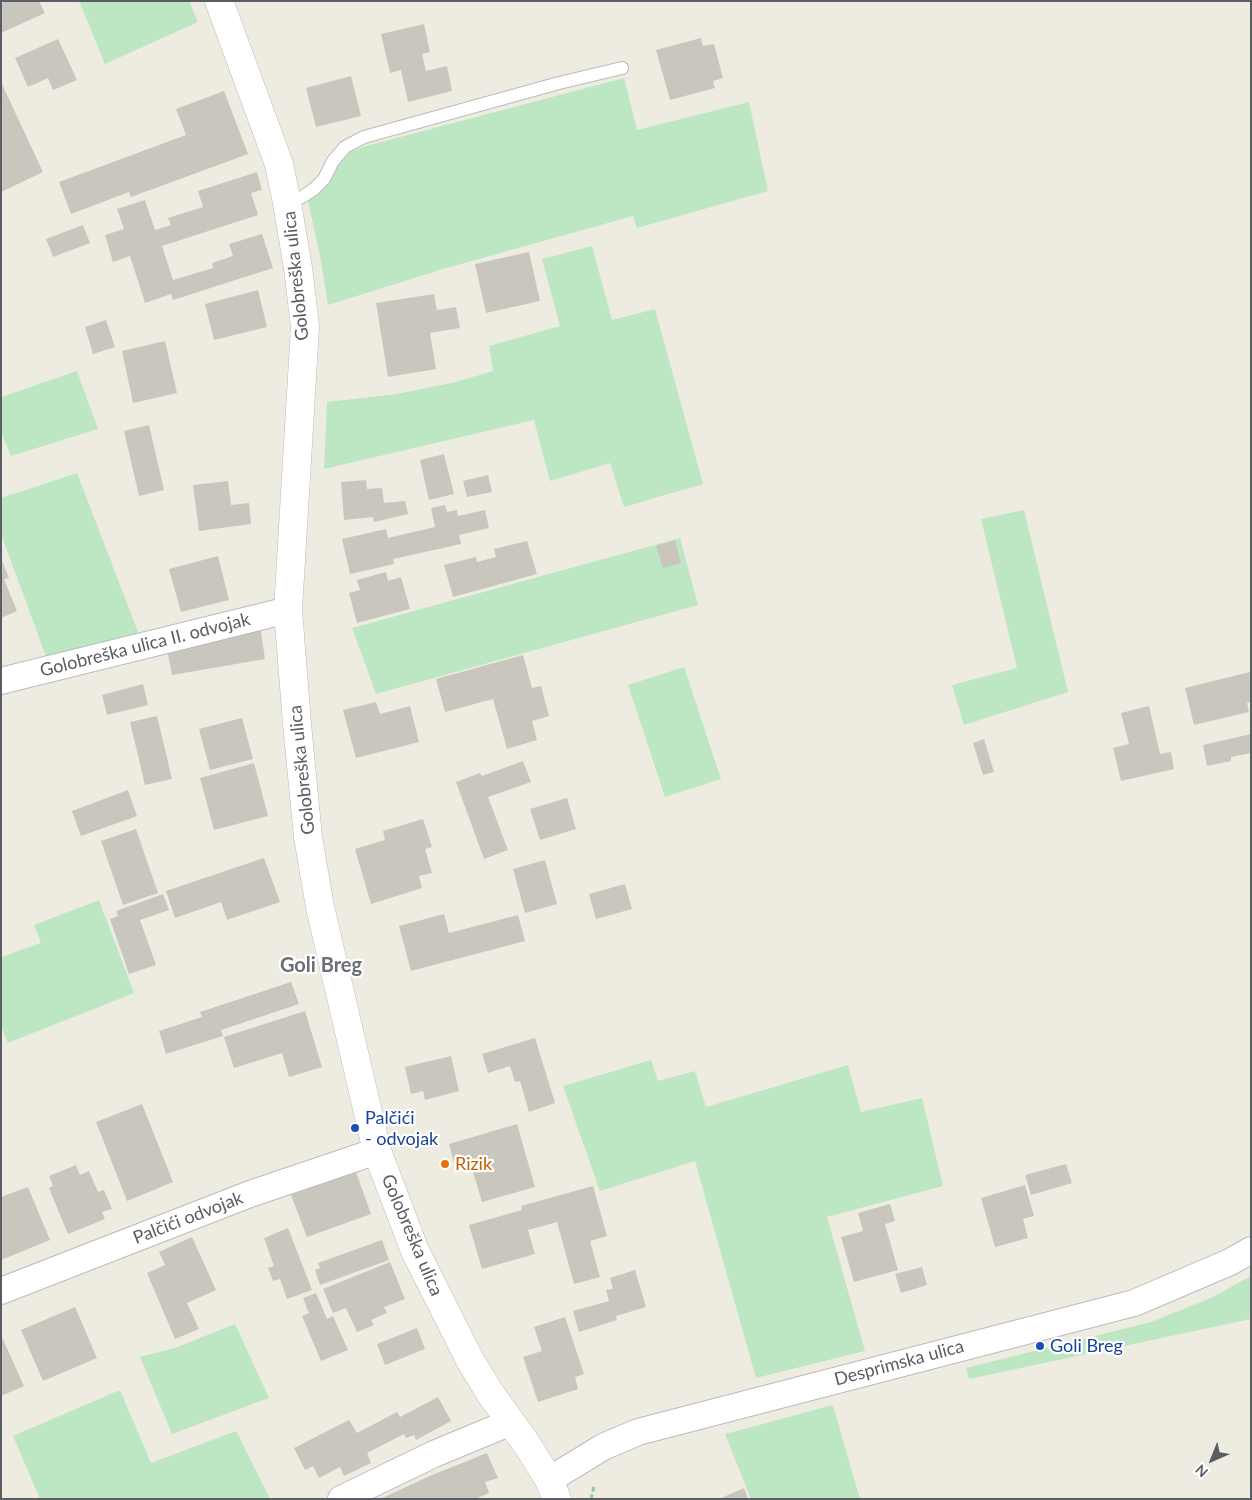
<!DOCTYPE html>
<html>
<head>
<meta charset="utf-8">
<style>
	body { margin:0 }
	#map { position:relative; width:1252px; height:1500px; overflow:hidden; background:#eeece1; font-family:Lato,sans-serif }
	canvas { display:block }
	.frame { position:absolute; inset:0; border:2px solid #5a5d63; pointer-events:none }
	.north { position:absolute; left:1187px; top:1435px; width:50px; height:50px; -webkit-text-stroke:4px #fff; paint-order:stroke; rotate:224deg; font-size:14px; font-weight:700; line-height:20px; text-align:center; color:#5a5d63 }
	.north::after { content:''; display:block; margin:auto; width:18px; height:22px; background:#5a5d63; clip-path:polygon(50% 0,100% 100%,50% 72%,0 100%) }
</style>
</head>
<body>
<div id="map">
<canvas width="1252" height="1500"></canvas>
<div class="frame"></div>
<div class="north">N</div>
</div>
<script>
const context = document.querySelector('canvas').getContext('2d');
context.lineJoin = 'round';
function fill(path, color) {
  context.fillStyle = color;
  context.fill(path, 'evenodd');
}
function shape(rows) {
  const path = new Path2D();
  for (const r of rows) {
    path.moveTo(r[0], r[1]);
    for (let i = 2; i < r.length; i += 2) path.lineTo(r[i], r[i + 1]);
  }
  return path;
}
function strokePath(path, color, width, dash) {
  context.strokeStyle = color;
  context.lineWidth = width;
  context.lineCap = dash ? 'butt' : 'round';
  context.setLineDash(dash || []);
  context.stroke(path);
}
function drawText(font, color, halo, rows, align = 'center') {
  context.font = font + ' Lato,sans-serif';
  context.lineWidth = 4.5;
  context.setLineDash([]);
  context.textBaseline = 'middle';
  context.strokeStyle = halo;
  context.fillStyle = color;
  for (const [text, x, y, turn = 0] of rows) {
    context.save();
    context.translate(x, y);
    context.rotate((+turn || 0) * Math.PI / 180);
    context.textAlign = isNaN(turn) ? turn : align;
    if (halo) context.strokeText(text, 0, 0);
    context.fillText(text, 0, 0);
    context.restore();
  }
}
const green = shape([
	[79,1,189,1,198,22,105,64],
	[624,78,637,130,749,102,768,191,637,228,633,216,443,269,328,305,321,261,308,201,326,185,346,154,366,146],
	[592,246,612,320,655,309,703,484,624,507,610,463,550,481,534,420,324,469,327,402,397,394,456,382,493,371,489,346,560,326,542,259],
	[77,371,98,429,11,456,1,432,1,397],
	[77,473,140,637,48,662,1,534,1,498],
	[1024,510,1068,692,964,725,952,685,1017,668,981,519],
	[680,538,698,605,376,694,352,628],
	[684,667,721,779,665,797,628,685],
	[99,900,134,993,8,1043,1,1026,1,957,41,943,34,925],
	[651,1060,658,1081,695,1071,706,1107,848,1065,861,1112,922,1098,943,1186,827,1217,865,1351,756,1378,695,1161,600,1191,563,1086],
	[1251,1276,1251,1319,969,1379,966,1368,1151,1322,1211,1298],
	[235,1324,269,1398,172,1434,140,1357,175,1348],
	[120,1390,151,1463,236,1431,270,1499,40,1499,13,1436],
	[833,1405,860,1499,751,1499,725,1434]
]);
const building = shape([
	[6,1,39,1,45,13,1,33,1,4],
	[424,24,430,52,422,54,426,71,447,66,452,91,408,102,401,70,390,73,381,34],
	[701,38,703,46,714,44,723,78,713,81,715,88,670,100,656,50],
	[58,39,77,80,53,90,48,78,28,87,15,58],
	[351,76,361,116,316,127,306,88],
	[1,82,43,172,1,192],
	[224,91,248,154,131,197,129,192,71,214,59,182,186,135,176,109],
	[257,172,262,190,251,193,258,215,162,246,173,280,213,268,212,263,233,256,229,244,262,234,273,268,173,300,171,294,145,303,130,256,113,262,105,235,124,229,117,209,145,200,155,230,171,225,168,218,203,207,198,191],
	[83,225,90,243,53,257,46,239],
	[529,252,540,301,486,313,475,264],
	[258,290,267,327,214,340,205,304],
	[434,294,437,310,456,307,460,328,430,333,436,369,388,377,376,303],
	[106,320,115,347,93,354,85,327],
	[165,341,177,393,133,403,122,351],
	[149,425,164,490,139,496,124,431],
	[444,454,454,494,429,500,420,460],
	[488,475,492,492,467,497,463,481],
	[366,480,367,489,382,488,384,503,405,501,408,514,374,522,373,517,344,520,341,482],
	[228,481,231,505,249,503,251,524,199,531,193,485],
	[445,505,447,512,457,510,458,516,485,510,489,528,459,535,461,544,393,559,394,564,350,574,342,539,386,529,388,538,435,527,431,508],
	[675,540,681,563,663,568,656,546],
	[527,541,537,574,453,597,444,565,476,557,477,562,496,557,494,549],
	[218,556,229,600,181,612,169,569],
	[1,558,9,578,4,579,17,611,1,618],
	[386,572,388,581,401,577,410,609,357,623,349,593,360,590,357,580],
	[260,626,265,659,172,675,167,650,217,641,215,634],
	[523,655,532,688,541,686,549,716,532,721,537,740,507,749,493,699,445,712,436,679],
	[1250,672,1251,702,1247,703,1249,712,1194,725,1185,688],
	[143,684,148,705,107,715,102,695],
	[376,702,380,714,410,706,419,742,356,758,343,710],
	[1149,706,1160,754,1171,752,1174,769,1121,781,1113,748,1129,744,1121,713],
	[157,716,172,779,145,785,130,722],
	[242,718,253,759,210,770,199,729],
	[1251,734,1251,753,1231,757,1231,761,1207,766,1203,745],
	[984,739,994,772,983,775,973,743],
	[523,761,531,782,488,797,508,850,484,859,456,782,480,773,482,776],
	[254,763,268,816,214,830,200,778],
	[128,790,137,816,81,836,72,811],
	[567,798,576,829,540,840,530,809],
	[423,819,432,847,425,849,432,873,419,876,422,888,371,904,355,849,385,840,383,831],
	[136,829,158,893,123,905,101,841],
	[264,858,280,902,227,920,221,902,175,918,166,891],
	[545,860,557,904,525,913,513,869],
	[625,884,632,909,596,919,589,894],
	[163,894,169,910,140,920,156,965,129,974,110,919,118,916,116,911],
	[444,914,449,933,518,915,525,941,411,971,399,926],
	[291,982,299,1004,221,1030,223,1036,166,1054,159,1031,202,1017,200,1012],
	[305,1011,322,1067,289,1077,282,1053,234,1068,224,1037],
	[535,1038,555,1103,529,1112,520,1081,515,1082,510,1066,488,1073,482,1054],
	[451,1056,459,1091,425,1100,423,1091,411,1094,405,1067],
	[142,1104,173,1182,127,1201,96,1122],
	[517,1124,535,1187,482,1202,471,1165,456,1170,449,1144],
	[1066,1164,1072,1183,1031,1195,1025,1175],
	[76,1165,80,1175,89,1171,98,1192,104,1190,112,1209,102,1212,105,1219,68,1234,49,1188,53,1186,49,1176],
	[356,1172,371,1214,307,1237,291,1195],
	[1025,1185,1034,1216,1023,1219,1028,1238,995,1247,981,1198],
	[593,1186,607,1236,590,1241,600,1277,574,1284,557,1222,528,1230,535,1254,482,1269,469,1225,522,1210,521,1206],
	[28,1187,50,1240,1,1260,1,1197],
	[890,1204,895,1221,885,1224,898,1270,854,1282,841,1237,863,1231,858,1213],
	[288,1228,312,1290,287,1299,280,1279,273,1281,268,1268,274,1266,264,1238],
	[192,1237,216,1290,187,1303,199,1329,175,1339,147,1273,165,1265,159,1252],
	[382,1240,389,1260,320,1285,315,1270,320,1268,318,1263],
	[390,1262,405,1299,384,1307,387,1313,371,1320,374,1325,357,1332,346,1308,333,1313,323,1289],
	[922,1267,927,1285,901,1293,895,1274],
	[635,1270,646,1307,616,1316,617,1320,579,1332,573,1311,609,1301,606,1290,613,1289,610,1278],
	[316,1293,327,1319,333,1316,348,1350,321,1361,302,1316,309,1313,303,1298],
	[75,1307,97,1358,43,1381,21,1330],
	[565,1317,584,1374,575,1377,578,1389,538,1402,523,1357,542,1351,534,1327],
	[417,1328,425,1349,385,1365,377,1344],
	[1,1335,24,1386,1,1396],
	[438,1397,451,1421,416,1440,414,1435,406,1438,404,1434,367,1453,371,1463,344,1476,340,1467,319,1478,313,1466,305,1470,294,1448,349,1420,357,1433,397,1412,400,1417],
	[487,1453,498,1478,485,1482,489,1493,475,1499,380,1499,432,1475],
	[744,1488,748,1499,719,1499]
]);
const path = shape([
	[591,1499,594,1486]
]);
const service = shape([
	[287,203,302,197,314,189,324,179,333,161,345,147,364,137,559,83,622,68]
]);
const minor = shape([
	[1,681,288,610],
	[1,1291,250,1194,377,1151],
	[549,1480,603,1447,638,1432,1134,1303,1230,1262,1251,1250],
	[341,1499,434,1454,511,1422]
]);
const tertiary = shape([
	[219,1,279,164,287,203,298,268,305,327,288,610,297,724,308,837,320,907,377,1151,415,1251,470,1360,490,1393,528,1446,549,1480,557,1499]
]);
const markers = [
	[355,1128,5,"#1a4fb4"],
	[445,1164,5,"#e8710a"],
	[1040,1346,5,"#1a4fb4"]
];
const streetNames = [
	["Golobreška ulica",296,276,-96],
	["Golobreška ulica II. odvojak",145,645,-14],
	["Golobreška ulica",302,770,-96],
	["Palčići odvojak",188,1218,-21],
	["Golobreška ulica",412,1235,67],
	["Desprimska ulica",899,1363,-15]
];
const transitNames = [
	["Palčići",365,1118],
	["- odvojak",365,1139],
	["Goli Breg",1050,1346]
];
const foodNames = [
	["Rizik",455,1164]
];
const quarterNames = [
	["Goli Breg",321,966]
];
fill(green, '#bce7c2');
fill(building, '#c9c6be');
strokePath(service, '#b9bbc1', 14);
strokePath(minor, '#b9bbc1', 28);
strokePath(tertiary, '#b9bbc1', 29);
strokePath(path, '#95c8aa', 3, [5, 2.5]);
strokePath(service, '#fff', 12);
strokePath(minor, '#fff', 26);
strokePath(tertiary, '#fff', 28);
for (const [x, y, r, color] of markers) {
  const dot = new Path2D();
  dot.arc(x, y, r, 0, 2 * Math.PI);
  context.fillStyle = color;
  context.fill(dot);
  strokePath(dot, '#fff', 2);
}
drawText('18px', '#5a5d63', '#fff', streetNames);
drawText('18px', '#164399', '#fff', transitNames, 'left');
drawText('18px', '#c56008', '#fff', foodNames, 'left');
drawText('bold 20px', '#6b6f75', '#fff', quarterNames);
</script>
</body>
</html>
